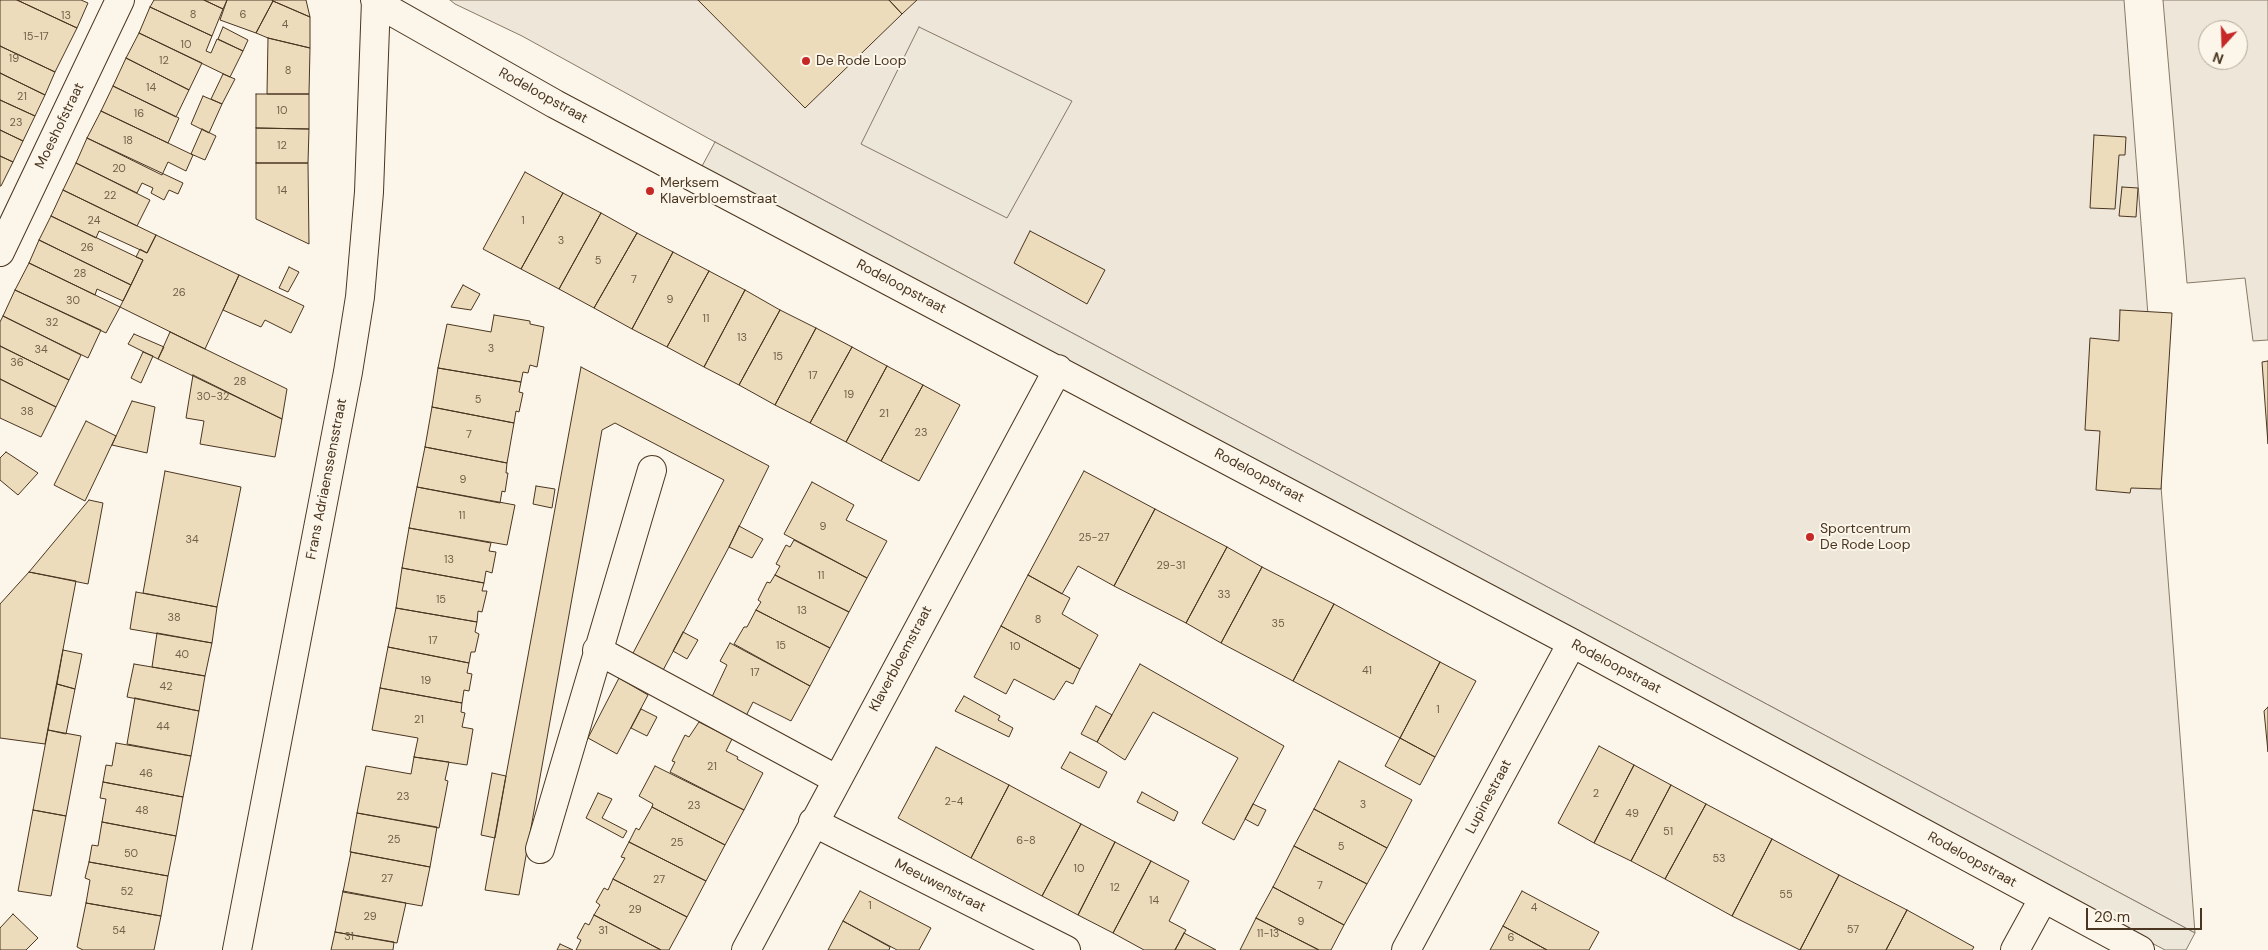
<!DOCTYPE html>
<html>
<head>
<meta charset="utf-8">
<style>
	body { margin:0 }
	#map { position:relative; width:2268px; height:950px; overflow:hidden; background:#fbf6e9; font-family:"DM Sans",sans-serif }
	canvas { display:block }
	.north { position:absolute; left:2198px; top:20px; width:50px; height:50px; box-sizing:border-box; background:#fbf6e9; border:1px solid #b4a999; border-radius:50%; rotate:200deg; font-size:14px; font-weight:700; line-height:20px; text-align:center; color:#4a3520 }
	.north::after { content:''; display:block; margin:auto; width:18px; height:22px; background:#c62828; clip-path:polygon(50% 0,100% 100%,50% 72%,0 100%) }
	.scale { position:absolute; left:2086px; top:908px; width:116px; height:22px; box-sizing:border-box; border:2px solid #4a3520; border-top:0; padding-left:6px; font-size:15px; line-height:18px; white-space:nowrap; color:#4a3520; -webkit-text-stroke:4px #fbf6e9; paint-order:stroke }
</style>
</head>
<body>
<div id="map">
<canvas width="2268" height="950"></canvas>
<div class="north">N</div>
<div class="scale">20 m</div>
</div>
<script>
const context = document.querySelector('canvas').getContext('2d');
context.lineJoin = 'round';
function fill(path, color) {
  context.fillStyle = color;
  context.fill(path, 'evenodd');
}
function shape(rows) {
  const path = new Path2D();
  for (const r of rows) {
    path.moveTo(r[0], r[1]);
    for (let i = 2; i < r.length; i += 2) path.lineTo(r[i], r[i + 1]);
  }
  return path;
}
function strokePath(path, color, width, dash) {
  context.strokeStyle = color;
  context.lineWidth = width;
  context.lineCap = dash ? 'butt' : 'round';
  context.setLineDash(dash || []);
  context.stroke(path);
}
function drawText(font, color, halo, rows, align = 'center') {
  context.font = font + ' "DM Sans",sans-serif';
  context.lineWidth = 4;
  context.setLineDash([]);
  context.textBaseline = 'middle';
  context.strokeStyle = halo;
  context.fillStyle = color;
  for (const [text, x, y, turn = 0] of rows) {
    context.save();
    context.translate(x, y);
    context.rotate((+turn || 0) * Math.PI / 180);
    context.textAlign = isNaN(turn) ? turn : align;
    if (halo) context.strokeText(text, 0, 0);
    context.fillText(text, 0, 0);
    context.restore();
  }
}
const green = shape([
	[450,0,2124,0,2195,933,715,142,522,36,455,4,450,0],
	[2163,0,2268,0,2268,340,2253,341,2245,278,2187,283,2163,0],
	[2208,30,2238,30,2238,60,2208,60,2208,30]
]);
const parking = shape([
	[919,27,1072,101,1007,218,861,144,919,27],
	[715,142,2195,933,2186,950,2165,950,701,168,715,142]
]);
const building = shape([
	[0,0,17,0,77,28,55,72,0,46,0,0],
	[17,0,81,0,88,3,77,28,17,0],
	[154,0,204,0,223,9,212,36,150,7,154,0],
	[204,0,227,0,223,9,204,0],
	[227,0,272,0,273,1,256,33,220,20,227,0],
	[272,0,306,0,310,17,273,1,272,0],
	[698,0,889,0,902,14,805,108,698,0],
	[889,0,917,0,902,14,889,0],
	[273,1,310,17,310,48,268,38,256,33,273,1],
	[150,7,212,36,206,51,211,53,217,39,243,51,230,77,139,33,150,7],
	[223,27,248,40,243,51,218,39,223,27],
	[139,33,202,63,189,90,126,58,139,33],
	[268,38,310,48,309,94,267,94,268,38],
	[0,46,55,72,45,95,0,73,0,46],
	[126,58,189,90,176,117,113,86,126,58],
	[0,73,45,95,35,116,0,100,0,73],
	[223,74,235,79,222,104,211,99,223,74],
	[113,86,179,118,168,143,101,111,113,86],
	[256,94,309,94,309,129,256,128,256,94],
	[203,96,222,104,209,133,191,124,203,96],
	[0,100,35,116,23,141,0,130,0,100],
	[101,111,193,155,186,171,168,162,162,175,87,138,101,111],
	[256,128,309,129,308,163,256,163,256,128],
	[202,129,216,136,205,160,191,154,202,129],
	[0,130,23,141,13,162,0,156,0,130],
	[2094,135,2126,137,2125,155,2119,155,2115,209,2090,208,2094,135],
	[87,138,183,183,178,194,169,190,164,200,151,193,153,188,142,183,137,193,76,163,87,138],
	[0,156,13,162,1,186,0,186,0,156],
	[76,163,150,200,137,226,63,190,76,163],
	[256,163,308,163,309,244,256,219,256,163],
	[525,172,563,193,521,269,483,249,525,172],
	[2122,187,2138,188,2136,217,2119,216,2122,187],
	[63,190,156,235,147,253,99,231,96,238,51,216,63,190],
	[563,193,601,213,559,289,521,269,563,193],
	[601,213,637,233,594,308,559,289,601,213],
	[51,216,143,260,131,285,39,240,51,216],
	[1030,231,1105,270,1087,304,1014,263,1030,231],
	[637,233,673,252,632,329,594,308,637,233],
	[156,235,239,275,205,349,120,307,143,260,136,257,140,249,147,253,156,235],
	[39,240,131,285,123,301,97,289,95,295,29,263,39,240],
	[673,252,709,271,667,347,632,329,673,252],
	[29,263,120,307,106,333,15,290,29,263],
	[289,267,299,272,288,292,279,288,289,267],
	[709,271,745,290,704,367,667,347,709,271],
	[239,275,304,306,291,333,265,320,261,327,223,310,239,275],
	[463,285,480,294,471,310,451,307,463,285],
	[15,290,101,330,88,358,3,316,15,290],
	[745,290,780,310,739,385,704,367,745,290],
	[780,310,816,328,775,405,739,385,780,310],
	[2120,310,2172,313,2161,489,2131,488,2130,493,2096,490,2100,431,2085,430,2090,338,2119,341,2120,310],
	[494,315,530,321,530,324,544,327,537,367,530,365,528,373,523,372,521,382,438,368,447,324,491,332,494,315],
	[3,316,81,355,69,380,0,346,0,322,3,316],
	[816,328,852,347,810,423,775,405,816,328],
	[170,332,287,389,282,419,158,359,170,332],
	[134,334,164,347,158,359,128,344,134,334],
	[0,346,69,380,56,407,0,379,0,346],
	[852,347,887,366,846,442,810,423,852,347],
	[143,352,153,356,141,383,131,378,143,352],
	[2268,361,2268,444,2262,362,2268,361],
	[887,366,923,385,881,461,846,442,887,366],
	[581,367,769,466,729,547,661,674,632,655,724,480,615,423,602,430,519,895,485,890,581,367],
	[438,368,521,382,519,392,523,393,519,412,516,411,514,423,432,407,438,368],
	[193,375,282,419,275,457,200,444,204,421,186,418,193,375],
	[0,379,56,407,41,437,0,418,0,379],
	[923,385,960,405,919,481,881,461,923,385],
	[132,401,155,407,147,453,112,445,132,401],
	[432,407,514,423,507,463,425,447,432,407],
	[86,421,116,436,85,501,54,485,86,421],
	[425,447,507,463,506,473,508,473,505,492,502,491,500,503,417,487,425,447],
	[6,452,38,473,18,495,0,480,0,458,6,452],
	[165,471,241,487,217,607,143,593,165,471],
	[1084,471,1155,509,1114,586,1078,566,1062,594,1028,575,1084,471],
	[812,482,854,505,846,520,887,541,867,578,784,534,812,482],
	[536,486,555,489,552,508,533,504,536,486],
	[417,487,515,505,507,545,409,528,417,487],
	[89,500,103,503,88,584,29,572,89,500],
	[1155,509,1227,547,1186,623,1114,586,1155,509],
	[739,526,763,539,752,558,729,547,739,526],
	[409,528,491,543,489,551,496,552,492,573,486,571,484,583,402,568,409,528],
	[794,540,867,578,849,612,775,575,780,566,776,564,786,545,790,547,794,540],
	[1227,547,1262,567,1221,643,1186,623,1227,547],
	[1262,567,1334,604,1293,681,1221,643,1262,567],
	[402,568,484,583,482,591,487,591,482,612,478,611,477,622,396,608,402,568],
	[29,572,76,581,45,744,0,738,0,604,29,572],
	[775,575,849,612,830,648,756,610,761,602,758,600,767,582,770,583,775,575],
	[1028,575,1070,598,1062,614,1098,635,1080,669,1001,626,1028,575],
	[136,592,217,607,212,643,130,629,136,592],
	[1334,604,1440,662,1400,738,1293,681,1334,604],
	[396,608,477,622,475,632,479,634,475,652,471,652,469,663,388,647,396,608],
	[756,610,830,648,810,686,734,644,744,627,747,627,756,610],
	[1001,626,1080,669,1073,684,1066,681,1054,700,1014,679,1006,694,974,677,1001,626],
	[683,632,698,640,687,659,673,651,683,632],
	[157,633,212,643,205,676,152,667,157,633],
	[730,643,810,686,791,721,753,702,745,718,711,699,727,665,720,661,730,643],
	[388,647,469,663,467,673,472,674,469,691,464,690,462,703,380,688,388,647],
	[63,650,82,654,75,689,57,684,63,650],
	[1440,662,1476,681,1435,757,1400,738,1440,662],
	[134,664,205,676,199,711,127,697,134,664],
	[1140,664,1284,746,1234,840,1202,823,1238,758,1153,712,1125,760,1097,742,1140,664],
	[619,678,648,695,617,754,588,738,619,678],
	[57,684,75,689,66,734,48,730,57,684],
	[380,688,462,703,461,712,465,713,462,727,473,729,467,765,414,757,418,738,372,730,380,688],
	[964,696,1000,716,998,720,1013,728,1009,737,955,711,964,696],
	[135,698,199,711,191,756,127,744,135,698],
	[1096,706,1112,715,1097,742,1081,734,1096,706],
	[2268,707,2268,752,2264,711,2268,707],
	[641,709,657,717,647,736,631,728,641,709],
	[699,722,732,739,726,751,738,757,737,759,763,773,744,810,670,772,675,762,672,761,685,735,689,737,699,722],
	[48,730,81,736,66,816,33,810,48,730],
	[1400,738,1435,757,1420,785,1385,766,1400,738],
	[116,743,191,756,183,797,103,782,106,765,112,766,116,743],
	[1599,746,1634,765,1594,843,1558,823,1599,746],
	[936,747,1009,785,971,858,898,818,936,747],
	[1070,752,1107,772,1099,788,1061,768,1070,752],
	[414,757,449,762,445,780,448,781,439,828,357,813,366,766,411,774,414,757],
	[1339,761,1412,800,1387,848,1314,809,1339,761],
	[1634,765,1671,785,1631,861,1594,843,1634,765],
	[655,766,744,810,725,845,652,807,653,804,639,796,655,766],
	[492,773,506,776,495,838,481,835,492,773],
	[103,782,183,797,176,836,102,822,106,799,100,798,103,782],
	[1009,785,1081,824,1042,896,971,858,1009,785],
	[1671,785,1706,804,1665,879,1631,861,1671,785],
	[1142,792,1178,812,1174,821,1137,802,1142,792],
	[598,793,612,799,602,818,627,831,623,838,586,818,598,793],
	[1253,804,1266,810,1258,826,1245,819,1253,804],
	[1706,804,1772,839,1732,916,1665,879,1706,804],
	[652,807,725,845,706,881,629,842,636,828,639,830,652,807],
	[1314,809,1387,848,1367,884,1294,846,1314,809],
	[33,810,66,816,51,896,18,891,33,810],
	[357,813,437,827,430,867,350,852,357,813],
	[102,822,176,836,168,876,89,862,92,845,98,846,102,822],
	[1081,824,1115,842,1078,915,1042,896,1081,824],
	[1772,839,1839,875,1800,950,1732,916,1772,839],
	[629,842,706,881,687,917,613,879,625,858,621,857,629,842],
	[1115,842,1151,861,1113,933,1078,915,1115,842],
	[1294,846,1367,884,1344,925,1273,887,1294,846],
	[351,852,430,867,422,906,343,892,351,852],
	[1151,861,1189,881,1169,921,1186,930,1175,950,1144,950,1113,933,1151,861],
	[89,862,168,876,161,916,86,903,90,880,85,878,89,862],
	[1839,875,1907,910,1886,950,1800,950,1839,875],
	[613,879,687,917,669,950,661,950,594,915,600,905,596,902,604,888,608,890,613,879],
	[1273,887,1344,925,1331,950,1319,950,1256,918,1273,887],
	[343,891,406,903,397,943,335,932,343,891],
	[860,891,931,928,919,950,897,950,843,921,860,891],
	[1522,891,1599,932,1589,950,1547,950,1503,926,1522,891],
	[86,903,161,916,154,950,83,950,77,947,86,903],
	[1907,910,1974,947,1972,950,1886,950,1907,910],
	[13,914,38,938,26,950,0,950,0,928,13,914],
	[594,915,661,950,576,950,581,940,577,938,585,923,589,925,594,915],
	[1256,918,1319,950,1240,950,1256,918],
	[843,921,890,947,889,950,828,950,843,921],
	[1503,926,1547,950,1490,950,1503,926],
	[335,932,394,942,393,950,331,950,335,932],
	[1184,933,1216,950,1175,950,1184,933],
	[560,944,573,950,557,950,560,944]
]);
const minor = shape([
	[375,0,377,3,555,104,1572,643,2140,950],
	[0,252,120,0],
	[597,650,836,779],
	[813,822,1066,950],
	[540,849,652,470],
	[237,950,348,372,360,297,369,192,376,0],
	[746,950,1058,369],
	[1406,950,1572,643],
	[2015,950,2043,899]
]);
const markers = [
	[806,61,5,"#c62828"],
	[650,191,5,"#c62828"],
	[1810,537,5,"#c62828"]
];
const numberNames = [
	["8",193,15],
	["6",243,15],
	["13",66,16],
	["4",285,25],
	["15-17",36,37],
	["10",186,45],
	["19",14,59],
	["12",164,61],
	["8",288,71],
	["14",151,88],
	["21",22,97],
	["10",282,111],
	["16",139,114],
	["23",16,123],
	["18",128,141],
	["12",282,146],
	["20",119,169],
	["14",282,191],
	["22",110,196],
	["24",94,221],
	["1",523,221],
	["3",561,241],
	["26",87,248],
	["5",598,261],
	["28",80,274],
	["7",634,280],
	["26",179,293],
	["9",670,300],
	["30",73,301],
	["11",706,319],
	["32",52,323],
	["13",742,338],
	["3",491,349],
	["34",41,350],
	["15",778,357],
	["36",17,363],
	["17",813,376],
	["28",240,382],
	["19",849,395],
	["30-32",213,397],
	["5",478,400],
	["38",27,412],
	["21",884,414],
	["23",921,433],
	["7",469,435],
	["9",463,480],
	["11",462,516],
	["9",823,527],
	["25-27",1094,538],
	["34",192,540],
	["13",449,560],
	["29-31",1171,566],
	["11",821,576],
	["33",1224,595],
	["15",441,600],
	["13",802,611],
	["38",174,618],
	["8",1038,620],
	["35",1278,624],
	["17",433,641],
	["15",781,646],
	["10",1015,647],
	["40",182,655],
	["41",1367,671],
	["17",755,673],
	["19",426,681],
	["42",166,687],
	["1",1438,710],
	["21",419,720],
	["44",163,727],
	["21",712,767],
	["46",146,774],
	["2",1596,794],
	["23",403,797],
	["2-4",954,802],
	["3",1363,805],
	["23",694,806],
	["48",142,811],
	["49",1632,814],
	["51",1668,832],
	["25",394,840],
	["6-8",1026,841],
	["25",677,843],
	["5",1341,847],
	["50",131,854],
	["53",1719,859],
	["10",1079,869],
	["27",387,879],
	["27",659,880],
	["7",1320,886],
	["12",1115,888],
	["52",127,892],
	["55",1786,895],
	["14",1154,901],
	["1",870,906],
	["4",1534,908],
	["29",635,910],
	["29",370,917],
	["9",1301,922],
	["57",1853,930],
	["54",119,931],
	["31",603,931],
	["11-13",1268,934],
	["31",349,937],
	["6",1511,938]
];
const poiNames = [
	["De Rode Loop",816,61],
	["Merksem",660,183],
	["Klaverbloemstraat",660,199],
	["Sportcentrum",1820,529],
	["De Rode Loop",1820,545]
];
const streetNames = [
	["Rodeloopstraat",543,96,29],
	["Moeshofstraat",60,126,-64],
	["Rodeloopstraat",901,287,28],
	["Rodeloopstraat",1259,476,28],
	["Frans Adriaenssensstraat",327,479,-79],
	["Klaverbloemstraat",901,659,-62],
	["Rodeloopstraat",1616,667,28],
	["Lupinestraat",1489,797,-62],
	["Rodeloopstraat",1972,860,29],
	["Meeuwenstraat",940,886,27]
];
fill(green, '#ede6d9');
strokePath(green, '#887966', 1);
fill(parking, '#ede7d9');
strokePath(parking, '#887966', 1);
fill(building, '#ecdcbc');
strokePath(building, '#4a3520', 1);
strokePath(minor, '#4a3520', 30);
strokePath(minor, '#fbf6e9', 28);
for (const [x, y, r, color] of markers) {
  const dot = new Path2D();
  dot.arc(x, y, r, 0, 2 * Math.PI);
  context.fillStyle = color;
  context.fill(dot);
  strokePath(dot, '#fbf6e9', 2);
}
drawText('11px', '#725f47', null, numberNames);
drawText('14px', '#4a3520', '#fbf6e9', poiNames, 'left');
drawText('14px', '#4a3520', '#fbf6e9', streetNames);
</script>
</body>
</html>
